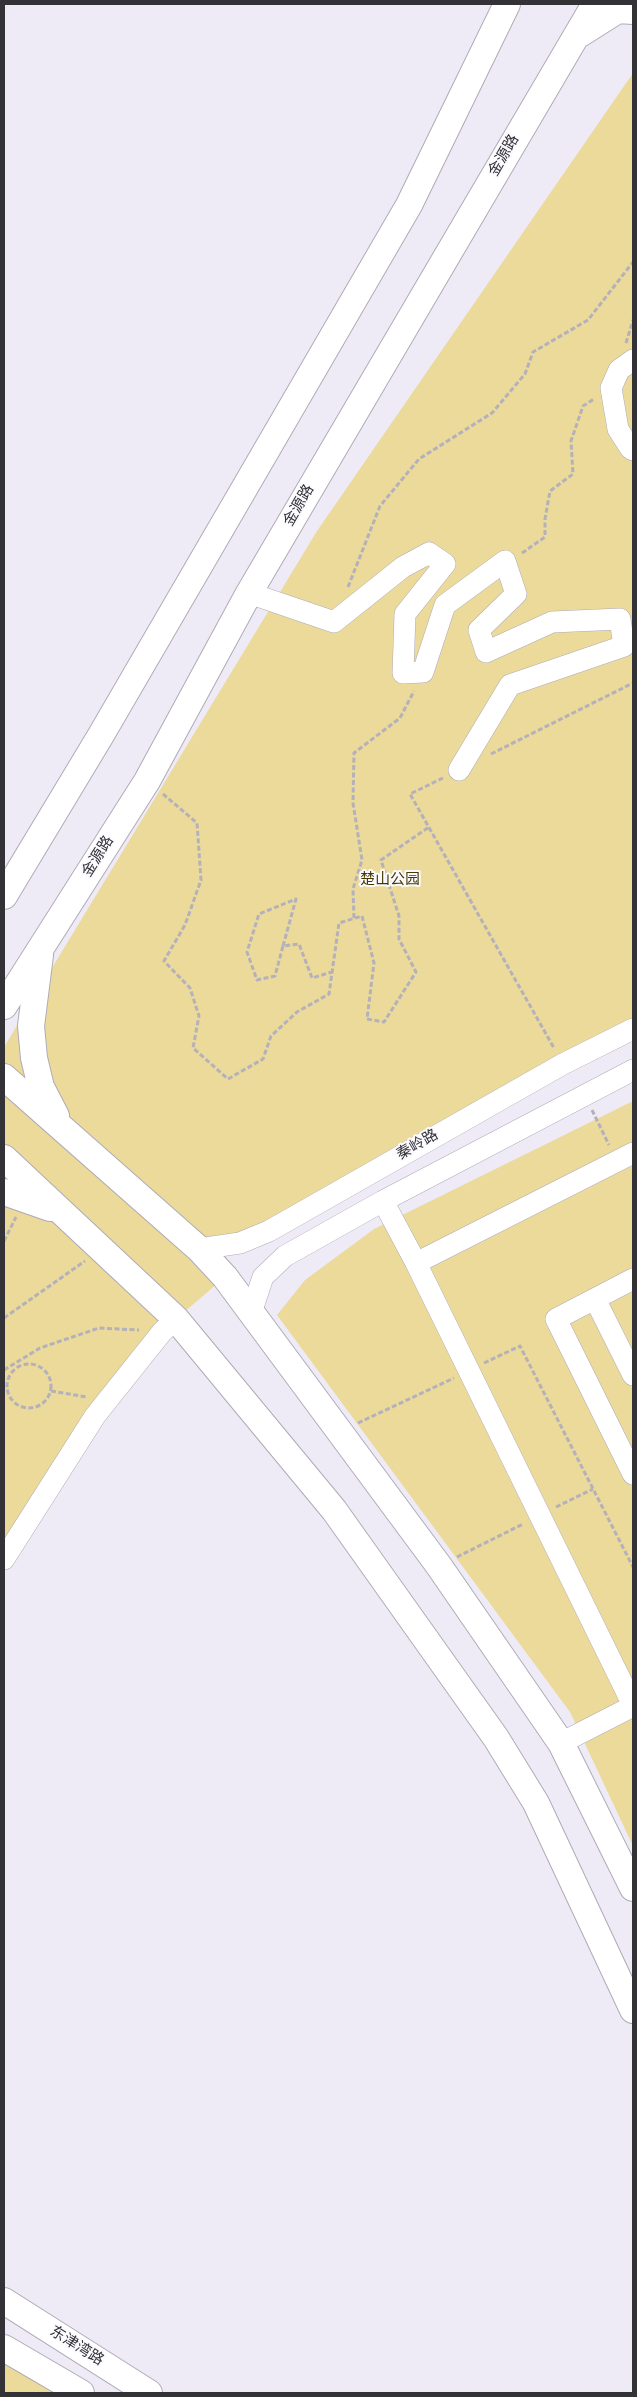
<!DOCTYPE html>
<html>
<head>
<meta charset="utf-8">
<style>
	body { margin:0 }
	#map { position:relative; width:637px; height:2397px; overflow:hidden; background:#efebf6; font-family:Overpass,sans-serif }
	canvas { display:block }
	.frame { position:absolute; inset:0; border:5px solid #333236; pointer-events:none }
</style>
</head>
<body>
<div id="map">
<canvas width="637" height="2397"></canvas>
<div class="frame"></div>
</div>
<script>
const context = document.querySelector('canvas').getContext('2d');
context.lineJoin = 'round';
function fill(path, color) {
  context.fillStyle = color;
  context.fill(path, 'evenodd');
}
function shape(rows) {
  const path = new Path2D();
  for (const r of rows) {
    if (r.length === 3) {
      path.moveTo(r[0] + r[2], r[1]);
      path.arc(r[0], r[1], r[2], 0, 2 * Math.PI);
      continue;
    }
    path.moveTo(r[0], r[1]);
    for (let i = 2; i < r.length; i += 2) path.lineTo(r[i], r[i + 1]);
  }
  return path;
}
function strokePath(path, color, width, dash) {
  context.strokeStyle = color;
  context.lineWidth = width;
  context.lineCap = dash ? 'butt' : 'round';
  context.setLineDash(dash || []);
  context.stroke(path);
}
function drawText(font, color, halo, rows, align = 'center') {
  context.font = font + ' Overpass,"Noto Sans SC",sans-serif';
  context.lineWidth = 4;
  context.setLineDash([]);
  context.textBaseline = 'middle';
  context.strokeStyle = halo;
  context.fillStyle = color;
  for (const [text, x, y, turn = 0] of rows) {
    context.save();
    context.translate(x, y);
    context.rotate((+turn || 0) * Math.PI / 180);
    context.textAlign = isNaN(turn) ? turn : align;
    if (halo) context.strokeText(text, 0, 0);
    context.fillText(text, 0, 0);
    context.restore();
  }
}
const green = shape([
	[633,73,633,1029,269,1231,200,1249,225,1277,176,1319,4,1559,4,1047,317,531],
	[633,1101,633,1846,570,1712,277,1315,305,1280,374,1229],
	[4,2348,81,2393,4,2393]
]);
const path = shape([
	[626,343,633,320],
	[522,553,545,537,545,519,550,491,573,474,571,441,583,406,594,399],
	[348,587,380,506,419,459,492,413,525,374,533,352,588,320,633,262],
	[491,754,633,683],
	[443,778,410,794,554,1048],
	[163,794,197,823,201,880,185,925,164,961,190,988,199,1016,193,1048,228,1079,263,1059,271,1036,297,1012,329,994,339,923,362,916,374,963,367,1019,384,1022,416,972,399,939,399,916,381,860,429,827],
	[354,918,353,889,362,860,353,803,354,753,400,718,414,691],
	[283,946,296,899,259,914,247,952,257,980,275,976,283,946,299,944,312,978,332,972],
	[592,1110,609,1145],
	[4,1241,16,1217],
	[4,1318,85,1261],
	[484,1363,520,1346,633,1567],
	[29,1386,22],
	[4,1370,40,1348,99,1328,139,1330],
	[51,1391,87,1397],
	[358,1423,454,1378],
	[556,1507,593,1489],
	[457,1557,523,1524]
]);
const minor = shape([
	[633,360,619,370,611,388,618,429,630,448,633,450],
	[249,593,334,622,403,567,429,553,445,564,405,614,403,673,423,672,445,605,505,561,516,594,479,630,486,652,552,622,620,619,624,646,510,685,459,770],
	[383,1201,416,1263,633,1705],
	[199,1249,240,1243,269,1231,563,1064,633,1029],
	[416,1263,633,1153],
	[633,1279,556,1319,633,1474],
	[595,1299,633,1375],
	[251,1313,263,1277,285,1256,383,1201,633,1070],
	[4,1559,95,1416,162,1332,176,1319],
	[561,1743,633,1706]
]);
const major = shape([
	[580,34,618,10,633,11],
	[4,896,101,735,409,205,507,4],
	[40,955,31,1026,34,1058,41,1087,56,1116],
	[4,1006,147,781,249,593,595,4],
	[4,1077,199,1249,225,1277,439,1566,561,1743,633,1888],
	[4,1158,176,1319,334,1510,496,1738,536,1803,633,2010],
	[4,1192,50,1208],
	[4,2301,149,2393],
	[4,2348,81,2393]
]);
const streetNames = [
	["金源路",505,156,-60],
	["金源路",300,506,-60],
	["金源路",99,857,-58],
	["秦岭路",418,1146,-30],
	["东津湾路",76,2347,32]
];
const parkNames = [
	["楚山公园",390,881]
];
fill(green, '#ebda9a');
strokePath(minor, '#afabb6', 22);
strokePath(major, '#afabb6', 28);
strokePath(path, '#b4b1ba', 3, [5, 2.5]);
strokePath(minor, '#fff', 21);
strokePath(major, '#fff', 26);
drawText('15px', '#333236', '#fbfafe', streetNames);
drawText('15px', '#473a02', '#fbfafe', parkNames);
</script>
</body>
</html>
